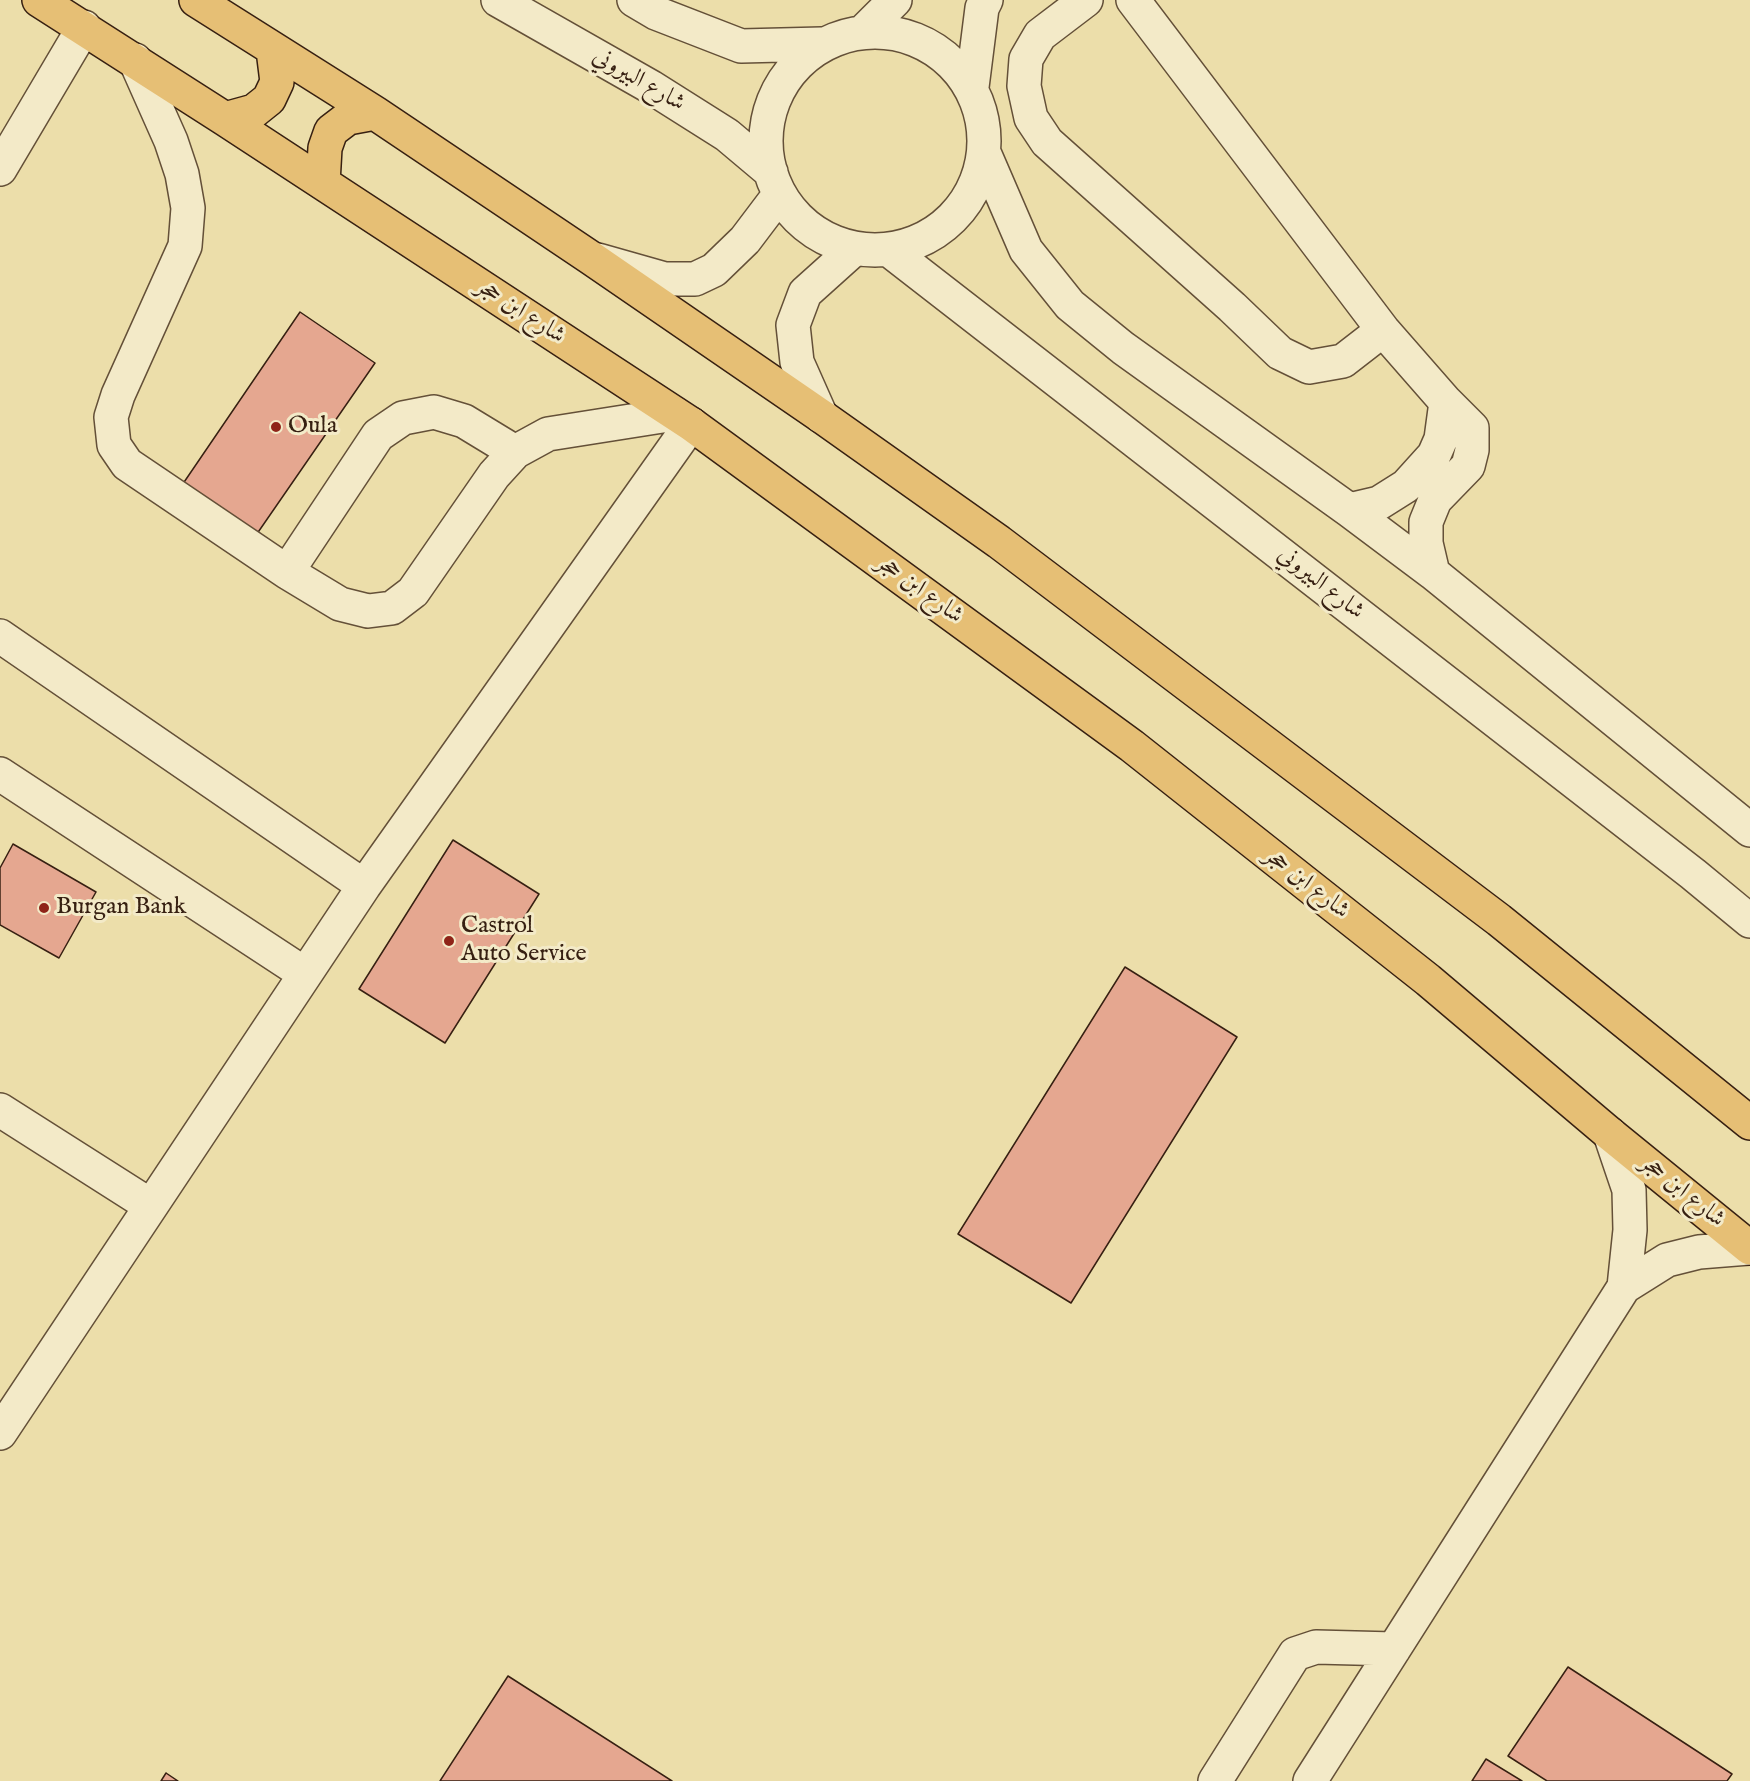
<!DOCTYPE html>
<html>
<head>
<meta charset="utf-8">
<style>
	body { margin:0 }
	canvas { display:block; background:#ecdeaa }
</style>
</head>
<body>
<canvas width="1750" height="1781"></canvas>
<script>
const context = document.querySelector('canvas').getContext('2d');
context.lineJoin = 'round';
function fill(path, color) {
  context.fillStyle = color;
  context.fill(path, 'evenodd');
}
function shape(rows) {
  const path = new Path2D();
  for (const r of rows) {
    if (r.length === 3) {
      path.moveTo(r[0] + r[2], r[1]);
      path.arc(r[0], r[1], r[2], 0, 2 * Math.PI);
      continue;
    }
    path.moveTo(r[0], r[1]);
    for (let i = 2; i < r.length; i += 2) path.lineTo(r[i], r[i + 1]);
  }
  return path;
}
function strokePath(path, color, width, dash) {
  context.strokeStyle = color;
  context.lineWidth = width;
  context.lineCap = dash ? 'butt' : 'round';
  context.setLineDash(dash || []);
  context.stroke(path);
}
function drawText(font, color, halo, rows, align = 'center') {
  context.font = font + ' "IM FELL English",Amiri,serif';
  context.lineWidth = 6;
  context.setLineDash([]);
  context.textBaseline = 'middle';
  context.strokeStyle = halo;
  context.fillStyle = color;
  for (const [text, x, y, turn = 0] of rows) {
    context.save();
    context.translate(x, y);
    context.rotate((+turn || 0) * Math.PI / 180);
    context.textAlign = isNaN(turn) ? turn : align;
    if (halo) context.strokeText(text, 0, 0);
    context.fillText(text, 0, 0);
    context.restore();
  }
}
const building = shape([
	[300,312,375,363,252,541,178,491,300,312],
	[453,840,539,894,445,1043,359,989,453,840],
	[13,844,96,892,59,958,0,925,0,868,13,844],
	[1125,967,1237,1037,1071,1303,958,1234,1125,967],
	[1568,1667,1732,1774,1727,1781,1547,1781,1508,1756,1568,1667],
	[508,1676,672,1781,440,1781,508,1676],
	[1486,1759,1522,1781,1472,1781,1486,1759],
	[166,1773,178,1781,161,1781,166,1773]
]);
const minor = shape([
	[498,0,651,87,727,135,771,172],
	[634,0,656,13,741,46,822,44],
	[1086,0,1040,35,1026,59,1024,86,1031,118,1047,142,1232,307,1280,353,1309,367,1343,361,1383,330],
	[1133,0,1383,330,1446,402,1472,428,1472,450,1468,466,1435,500,1426,522,1426,543,1433,573],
	[864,31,895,0],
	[875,141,109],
	[135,60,171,141,182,174,188,208,185,246,118,395,111,417,114,445,127,464,287,572,340,604,368,611,392,608,413,592,494,475,515,452,548,434,675,414],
	[972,87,982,8,986,0],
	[985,155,1026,250,1070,305,1123,348,1349,510,1433,573,1750,830],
	[0,169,84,27],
	[889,250,1693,874,1750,921],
	[598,260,665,279,695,279,714,270,745,240,779,195],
	[821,416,797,362,793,325,805,293,854,249],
	[1349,510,1379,503,1406,486,1434,455,1441,439,1446,402],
	[287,572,378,435,403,418,434,412,464,421,515,452],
	[0,636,364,886],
	[0,774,305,974],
	[0,1110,151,1206],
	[1610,1134,1629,1190,1630,1230,1624,1287],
	[0,1433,364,886,691,424],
	[1215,1781,1295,1654,1316,1647,1394,1649],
	[1310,1781,1624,1287,1667,1260,1699,1252,1750,1248]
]);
const major = shape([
	[39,0,225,119,691,424,1132,746,1428,980,1610,1134,1750,1248],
	[196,0,375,113,591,258,821,416,999,542,1499,920,1750,1123],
	[225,119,254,111,269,99,277,82,273,50],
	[323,183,325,148,331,131,348,118,375,113]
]);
const markers = [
	[276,427,6,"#8f2418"],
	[44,908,6,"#8f2418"],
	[449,941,6,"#8f2418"]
];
const streetNames = [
	["شارع البيروني",638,81,30],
	["شارع ابن حجر",520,312,33],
	["شارع البيروني",1320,584,38],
	["شارع ابن حجر",919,590,36],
	["شارع ابن حجر",1306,884,38],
	["شارع ابن حجر",1682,1192,39]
];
const poiNames = [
	["Oula",288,427],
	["Burgan Bank",56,908],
	["Castrol",461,927],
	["Auto Service",461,955]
];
fill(building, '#e5a790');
strokePath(building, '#372012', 1.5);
strokePath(minor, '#645038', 36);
strokePath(major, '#372012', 36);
strokePath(minor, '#f3eac8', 33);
strokePath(major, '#e6bf75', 33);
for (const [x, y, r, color] of markers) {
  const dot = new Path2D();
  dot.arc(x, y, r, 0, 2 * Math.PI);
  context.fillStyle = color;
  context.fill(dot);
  strokePath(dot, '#f3eac8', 2);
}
drawText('24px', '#372012', '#f3eac8', streetNames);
drawText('24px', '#372012', '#f3eac8', poiNames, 'left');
</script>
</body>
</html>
